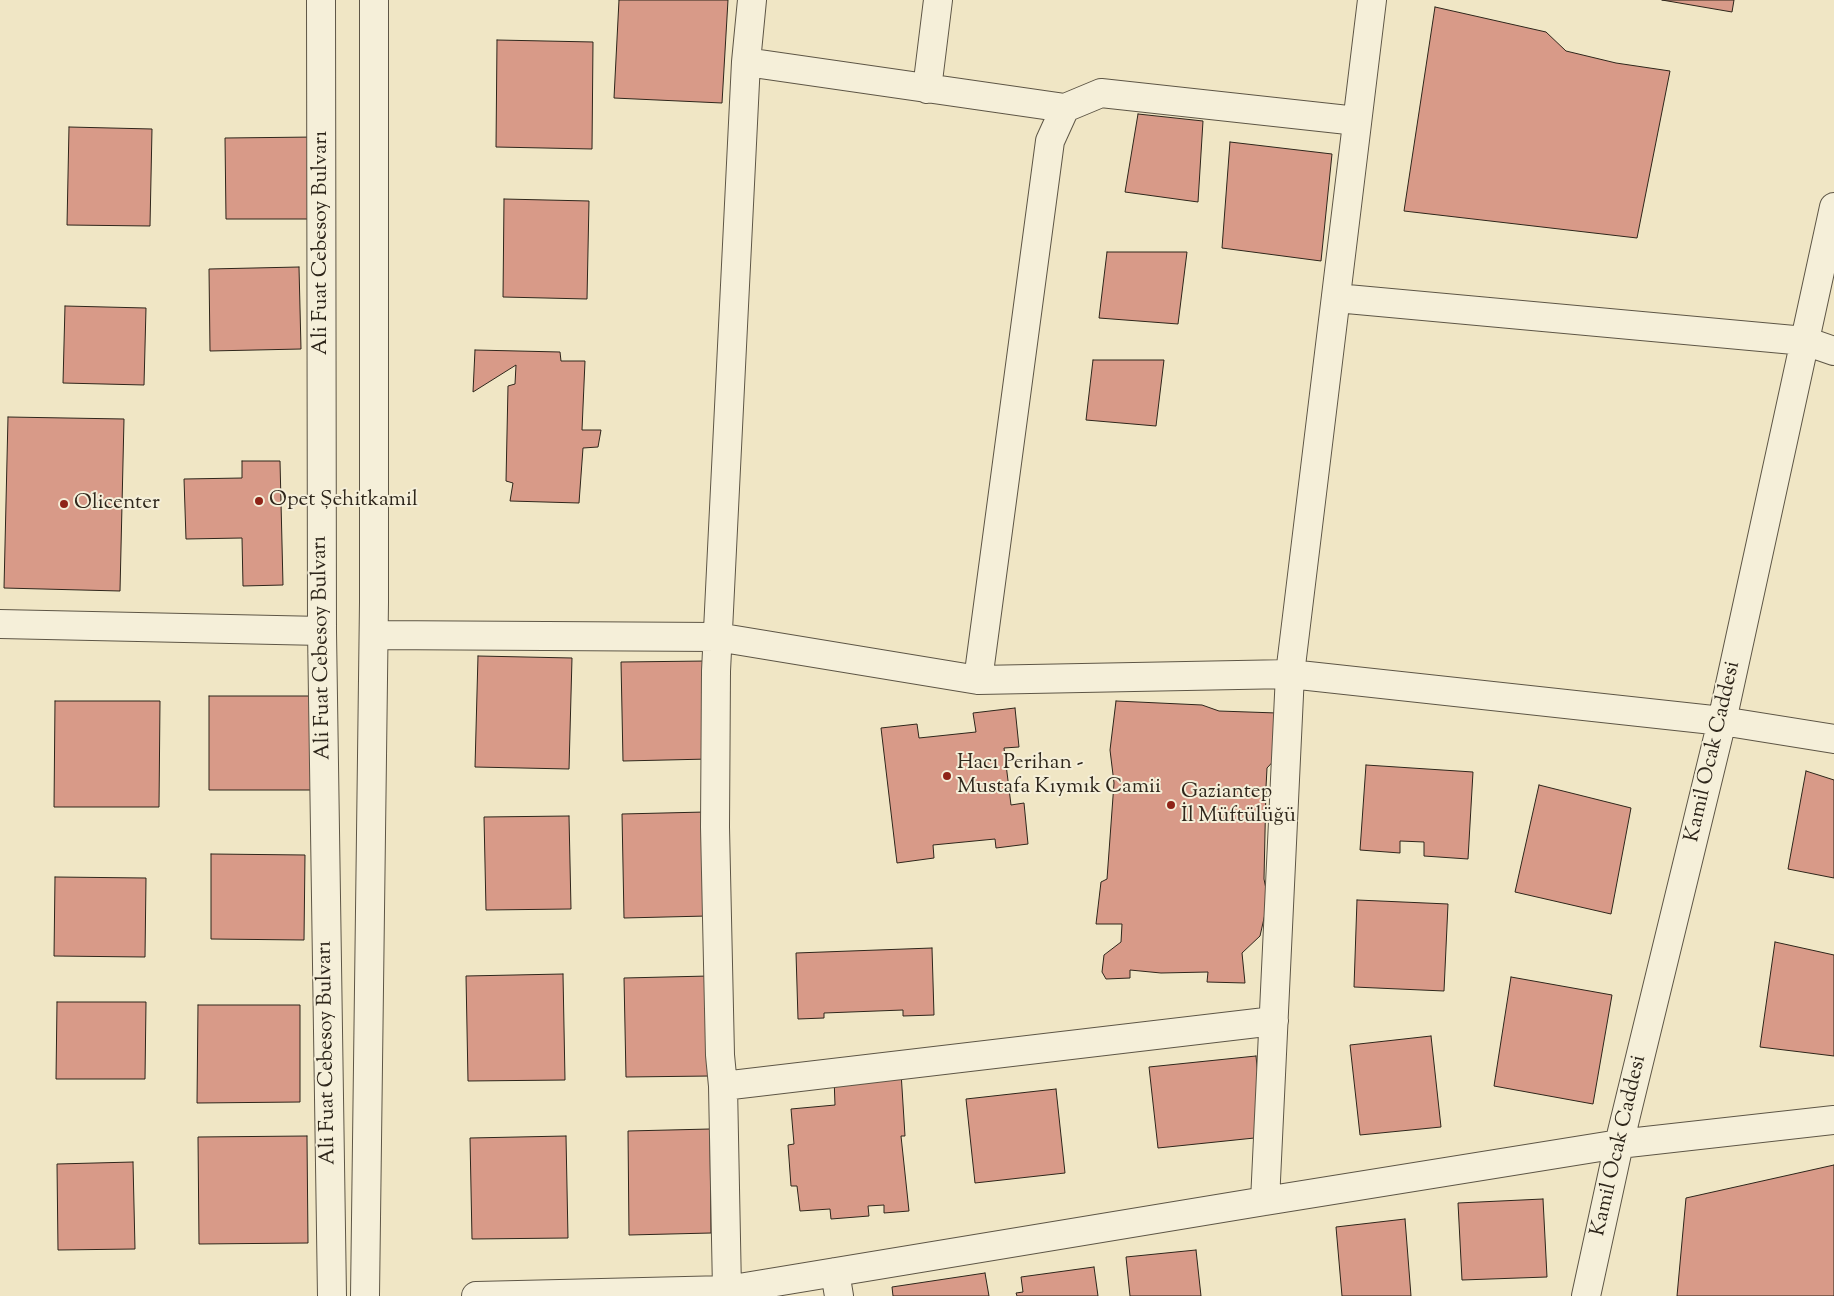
<!DOCTYPE html>
<html>
<head>
<meta charset="utf-8">
<style>
	body { margin:0 }
	canvas { display:block; background:#f0e6c5 }
</style>
</head>
<body>
<canvas width="1834" height="1296"></canvas>
<script>
const context = document.querySelector('canvas').getContext('2d');
context.lineJoin = 'round';
function fill(path, color) {
  context.fillStyle = color;
  context.fill(path, 'evenodd');
}
function shape(rows) {
  const path = new Path2D();
  for (const r of rows) {
    path.moveTo(r[0], r[1]);
    for (let i = 2; i < r.length; i += 2) path.lineTo(r[i], r[i + 1]);
  }
  return path;
}
function strokePath(path, color, width, dash) {
  context.strokeStyle = color;
  context.lineWidth = width;
  context.lineCap = dash ? 'butt' : 'round';
  context.setLineDash(dash || []);
  context.stroke(path);
}
function drawText(font, color, halo, rows, align = 'center') {
  context.font = font + ' "Sorts Mill Goudy",serif';
  context.lineWidth = 4;
  context.setLineDash([]);
  context.textBaseline = 'middle';
  context.strokeStyle = halo;
  context.fillStyle = color;
  for (const [text, x, y, turn = 0] of rows) {
    context.save();
    context.translate(x, y);
    context.rotate((+turn || 0) * Math.PI / 180);
    context.textAlign = isNaN(turn) ? turn : align;
    if (halo) context.strokeText(text, 0, 0);
    context.fillText(text, 0, 0);
    context.restore();
  }
}
const building = shape([
	[619,0,728,0,722,103,614,98,619,0],
	[1662,0,1734,0,1732,12,1662,0],
	[1435,7,1546,32,1566,51,1616,63,1670,71,1637,238,1404,211,1435,7],
	[497,40,593,42,592,149,496,147,497,40],
	[1138,114,1203,121,1198,202,1125,192,1138,114],
	[69,127,152,129,150,226,67,225,69,127],
	[316,137,316,219,226,219,225,138,316,137],
	[1230,142,1332,154,1321,261,1222,248,1230,142],
	[504,199,589,201,587,299,503,297,504,199],
	[1107,252,1187,252,1178,324,1099,318,1107,252],
	[299,267,301,349,210,351,209,269,299,267],
	[65,306,146,308,144,385,63,383,65,306],
	[475,350,560,352,561,361,585,361,582,430,601,430,598,447,583,448,579,503,510,501,513,483,506,481,508,386,515,384,516,365,473,392,475,350],
	[1093,360,1164,360,1156,426,1086,420,1093,360],
	[8,417,124,419,120,591,4,588,8,417],
	[242,461,280,461,283,585,243,586,242,538,186,539,184,479,242,478,242,461],
	[478,656,572,658,569,769,475,767,478,656],
	[707,661,709,759,623,761,621,662,707,661],
	[209,696,313,696,313,790,209,790,209,696],
	[55,701,160,701,159,807,54,807,55,701],
	[1116,701,1202,705,1219,711,1277,713,1279,755,1267,768,1266,787,1264,879,1266,889,1265,914,1260,936,1242,953,1245,983,1207,982,1208,972,1161,973,1130,970,1130,978,1106,979,1102,972,1104,955,1121,942,1122,924,1096,924,1101,882,1107,879,1114,783,1110,750,1116,701],
	[1015,708,1019,747,1004,748,1011,805,1024,803,1028,844,996,848,995,839,933,845,934,858,897,863,881,728,917,724,919,738,976,732,973,713,1015,708],
	[1366,765,1473,772,1468,859,1424,856,1424,842,1400,841,1400,853,1360,850,1366,765],
	[1806,771,1834,780,1834,878,1788,869,1806,771],
	[1539,785,1631,808,1611,914,1515,892,1539,785],
	[705,812,707,916,624,918,622,814,705,812],
	[569,816,571,909,486,910,484,817,569,816],
	[211,854,305,855,304,940,211,939,211,854],
	[55,877,146,878,145,957,54,956,55,877],
	[1357,900,1448,904,1444,991,1354,987,1357,900],
	[1775,942,1834,955,1834,1056,1760,1047,1775,942],
	[932,948,934,1015,903,1016,903,1010,824,1013,824,1018,798,1019,796,953,932,948],
	[563,974,565,1080,468,1081,466,976,563,974],
	[709,976,711,1076,626,1077,624,978,709,976],
	[1511,977,1612,995,1593,1104,1494,1086,1511,977],
	[57,1002,146,1002,145,1079,56,1079,57,1002],
	[198,1005,300,1005,300,1102,197,1103,198,1005],
	[1431,1036,1441,1127,1360,1135,1350,1045,1431,1036],
	[1256,1056,1264,1137,1158,1148,1149,1067,1256,1056],
	[901,1072,905,1136,901,1136,909,1211,884,1213,884,1205,868,1206,869,1216,831,1219,830,1209,800,1211,797,1186,791,1186,788,1145,794,1144,791,1109,835,1105,834,1077,901,1072],
	[1056,1089,1065,1173,975,1183,966,1099,1056,1089],
	[710,1129,711,1233,629,1235,628,1131,710,1129],
	[307,1136,308,1243,199,1244,198,1137,307,1136],
	[566,1136,568,1238,472,1239,470,1138,566,1136],
	[133,1162,135,1249,58,1250,57,1164,133,1162],
	[1834,1165,1834,1296,1677,1296,1686,1198,1834,1165],
	[1543,1199,1547,1277,1462,1280,1458,1203,1543,1199],
	[1405,1219,1411,1296,1342,1296,1336,1227,1405,1219],
	[1196,1250,1201,1296,1130,1296,1126,1257,1196,1250],
	[1094,1267,1098,1296,1017,1296,1016,1293,1023,1292,1021,1277,1094,1267],
	[985,1273,989,1296,893,1296,892,1287,985,1273]
]);
const minor = shape([
	[321,0,322,631,332,1296],
	[746,62,1065,108],
	[927,89,938,0],
	[1336,298,1805,341,1834,351],
	[0,624,322,631],
	[374,635,717,637,978,680,1290,674,1722,721,1834,739],
	[978,680,1050,141,1065,108,1101,93,1357,121],
	[723,1086,1274,1021],
	[1265,1201,1290,674,1372,0],
	[835,1272,839,1296],
	[727,1290,723,1086,720,1055,715,827,716,671,746,62,752,0],
	[365,1296,374,602,374,0],
	[476,1296,727,1290,1259,1202,1619,1144,1834,1120],
	[1586,1296,1619,1144,1722,721,1834,207]
]);
const markers = [
	[259,501,5,"#8f2418"],
	[64,504,5,"#8f2418"],
	[947,776,5,"#8f2418"],
	[1171,805,5,"#8f2418"]
];
const streetNames = [
	["Ali Fuat Cebesoy Bulvarı",322,243,-90],
	["Ali Fuat Cebesoy Bulvarı",323,648,-91],
	["Kamil Ocak Caddesi",1714,752,-77],
	["Ali Fuat Cebesoy Bulvarı",328,1053,-91],
	["Kamil Ocak Caddesi",1620,1146,-77]
];
const poiNames = [
	["Opet Şehitkamil",269,501],
	["Olicenter",74,504],
	["Hacı Perihan -",957,764],
	["Mustafa Kıymık Camii",957,788],
	["Gaziantep",1181,793],
	["İl Müftülüğü",1181,817]
];
fill(building, '#d89a88');
strokePath(building, '#2e261b', 1);
strokePath(minor, '#5e5646', 30);
strokePath(minor, '#f5efd9', 28);
for (const [x, y, r, color] of markers) {
  const dot = new Path2D();
  dot.arc(x, y, r, 0, 2 * Math.PI);
  context.fillStyle = color;
  context.fill(dot);
  strokePath(dot, '#f5efd9', 2);
}
drawText('21px', '#2e261b', '#f5efd9', streetNames);
drawText('21px', '#2e261b', '#f5efd9', poiNames, 'left');
</script>
</body>
</html>
